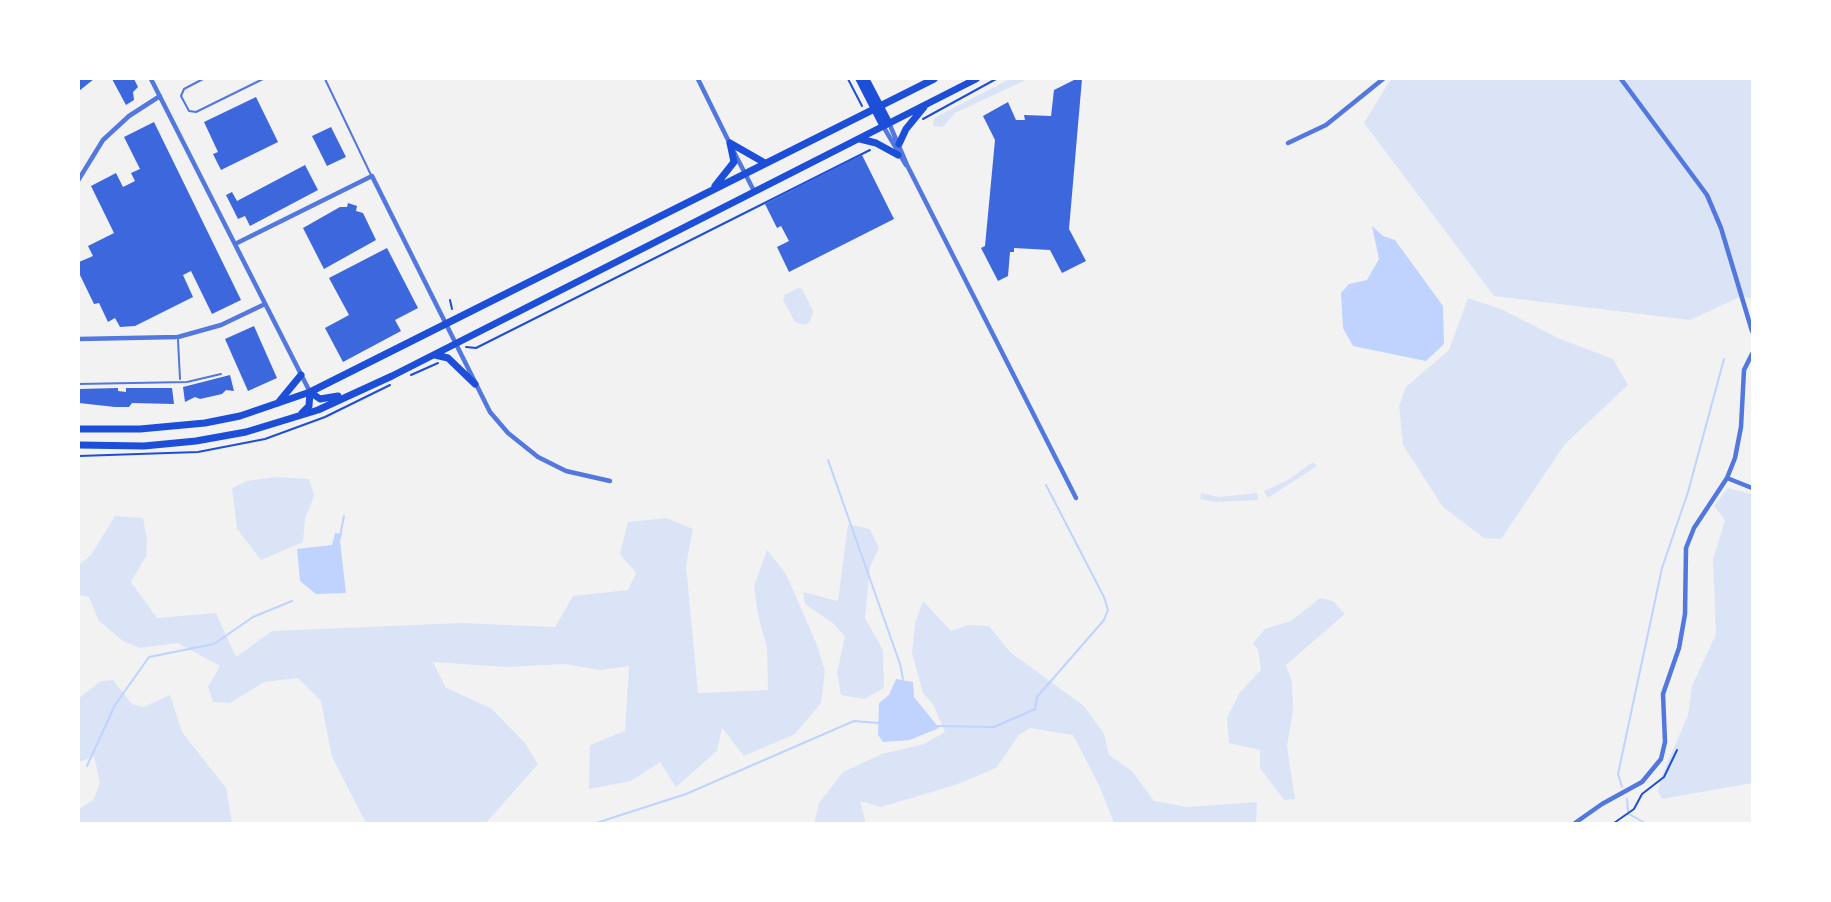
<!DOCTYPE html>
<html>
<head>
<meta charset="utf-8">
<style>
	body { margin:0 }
	#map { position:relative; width:1831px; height:902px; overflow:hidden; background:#f2f2f2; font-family:Helvetica,sans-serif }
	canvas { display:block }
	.frame { position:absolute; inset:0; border:80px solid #fff; pointer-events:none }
</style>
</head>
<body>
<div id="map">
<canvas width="1831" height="902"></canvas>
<div class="frame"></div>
</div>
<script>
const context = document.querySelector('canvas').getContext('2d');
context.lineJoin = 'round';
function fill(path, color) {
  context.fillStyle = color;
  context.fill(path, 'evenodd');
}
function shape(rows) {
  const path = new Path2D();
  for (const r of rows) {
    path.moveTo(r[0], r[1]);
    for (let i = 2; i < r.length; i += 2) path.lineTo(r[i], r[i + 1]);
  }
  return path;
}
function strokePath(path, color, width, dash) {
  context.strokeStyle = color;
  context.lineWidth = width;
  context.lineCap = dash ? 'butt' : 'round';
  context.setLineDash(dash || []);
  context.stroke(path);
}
const green = shape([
	[1010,79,1028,79,955,113,943,127,933,126,934,118],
	[1391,79,1752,79,1752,299,1742,296,1690,320,1494,296,1364,123],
	[798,288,802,289,813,311,810,322,804,325,795,322,783,300,785,295],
	[1468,298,1501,309,1560,339,1613,359,1628,385,1565,444,1501,539,1484,538,1443,507,1403,445,1399,406,1406,387,1449,350],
	[1313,462,1317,466,1268,498,1264,491,1288,480],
	[275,477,309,479,314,496,305,519,303,542,261,560,237,529,232,488,247,481],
	[1728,488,1752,494,1752,783,1662,799,1658,791,1662,775,1688,715,1692,686,1716,634,1713,560,1725,520,1714,506],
	[1201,493,1219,497,1257,493,1258,500,1216,502,1200,499],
	[115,516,143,518,147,539,146,556,131,582,157,618,216,613,236,657,272,631,461,623,555,627,573,596,628,590,636,573,620,554,628,522,666,518,693,529,686,565,698,693,768,690,767,648,758,615,754,586,767,550,786,574,817,645,825,671,821,703,795,734,744,756,722,728,717,751,676,787,660,762,631,781,589,789,590,745,625,731,629,666,601,670,564,664,508,667,433,662,446,688,491,708,525,743,538,764,486,823,366,823,332,757,321,701,298,678,264,682,230,703,213,702,208,687,220,666,178,643,140,648,123,641,99,621,89,597,79,595,79,565,91,555],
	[848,524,870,529,879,548,870,567,865,618,883,650,884,688,864,699,841,695,837,672,845,637,834,624,805,604,803,592,838,601],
	[1320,598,1333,601,1345,614,1286,665,1292,682,1293,711,1287,746,1295,799,1284,800,1260,768,1260,750,1229,743,1227,718,1240,692,1261,670,1258,650,1253,643,1265,629,1291,621],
	[923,601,951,631,968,625,989,626,1010,652,1084,706,1104,734,1109,755,1132,771,1154,801,1187,807,1257,802,1256,823,1114,823,1099,785,1073,735,1030,728,1019,735,996,768,955,785,881,807,860,801,866,823,814,823,819,803,843,772,882,754,924,744,945,732,933,704,923,693,912,653,915,624],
	[113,680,132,704,143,707,170,695,182,732,226,788,232,823,79,823,79,809,94,799,100,783,94,756,79,762,79,698,101,681]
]);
const water = shape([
	[1372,226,1383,236,1395,240,1443,306,1444,344,1426,361,1353,346,1343,328,1341,293,1349,284,1367,280,1379,259],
	[335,533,342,534,340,541,346,593,316,594,300,581,297,549,332,545],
	[896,679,913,682,914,697,939,728,910,740,883,742,878,735,879,703,889,695]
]);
const stream = shape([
	[828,460,900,664,903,679],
	[340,536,344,516],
	[937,726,994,727,1035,709,1037,697,1104,620,1108,610,1104,597,1046,485],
	[87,766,115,705,149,657,214,644,253,617,292,601],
	[1622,787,1618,774,1662,568,1688,492,1724,359],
	[1627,799,1628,811],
	[1629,814,1645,823],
	[596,823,686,794,854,721,879,723]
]);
const building = shape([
	[79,79,94,79,79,91],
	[112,79,134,79,138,87,133,92,134,100,126,105],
	[1076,79,1082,79,1069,229,1086,261,1062,273,1050,250,1014,248,1014,252,1010,252,1008,276,998,281,981,248,985,246,995,140,983,116,1008,102,1016,120,1025,120,1024,115,1051,116,1054,90],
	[256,97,278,142,221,170,213,154,218,152,204,122],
	[154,122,241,300,212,314,191,271,183,275,193,297,135,326,120,327,115,318,108,322,99,303,94,304,79,273,79,262,93,256,88,246,114,233,91,186,116,173,123,187,135,181,131,173,140,169,124,137],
	[331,127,346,157,327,166,312,136],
	[862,155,894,219,789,272,777,247,789,241,781,226,777,228,765,204],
	[305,165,318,190,250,226,245,216,238,219,226,195,232,192,237,201],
	[348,203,357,206,356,211,363,213,376,240,324,269,303,228,340,207,347,207],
	[387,248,418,308,395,320,401,331,343,362,325,328,349,315,329,278],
	[254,326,277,378,248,391,225,339],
	[230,375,234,391,226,390,222,394,200,399,195,397,185,402,183,387],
	[118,388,118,391,126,392,126,388,172,388,174,404,132,403,129,407,115,407,79,403,79,389]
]);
const path = shape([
	[848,79,862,106],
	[923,119,996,79],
	[450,300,452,309],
	[466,347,476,348,870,150],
	[411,375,438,363],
	[79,456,198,452,265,439,325,417,390,385],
	[1614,823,1634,809,1642,794,1664,777,1677,750]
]);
const service = shape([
	[203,79,184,89,181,96,189,111,196,112,263,79],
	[325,79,371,175],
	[178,340,180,379],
	[79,384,187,382,221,374]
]);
const minor = shape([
	[151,79,310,392],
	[698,79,730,144],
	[1621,79,1707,195,1721,228,1752,331],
	[889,123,907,165,1076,498],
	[883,126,906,165],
	[1288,143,1326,125,1383,79],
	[734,152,754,191],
	[79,179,103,140,129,116,160,96],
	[235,244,372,176,490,412,508,433,538,457,566,471,610,481],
	[79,339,178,337,221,325,265,304],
	[1727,478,1752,488],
	[1575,823,1602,804,1642,782,1661,759,1665,742,1663,694,1679,648,1685,614,1686,548,1694,528,1727,478,1735,458,1741,427,1744,370,1752,354]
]);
const primary = shape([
	[859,79,883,126],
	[866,79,889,123],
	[860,139,876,143,898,155],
	[730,143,765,163],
	[899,144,906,129,924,107],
	[715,186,734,162,730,143],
	[435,355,448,358,475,384],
	[310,392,320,399,338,396],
	[278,403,301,375],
	[302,413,309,406,310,392],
	[79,429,140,429,205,423,240,416,310,392,934,79],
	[79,445,144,446,196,441,246,432,318,410,392,376,976,79]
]);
fill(green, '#dbe4f7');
fill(water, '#bfd3fe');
strokePath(stream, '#bfd3fe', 2);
fill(building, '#3d67dc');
strokePath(path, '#1d4ed8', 2);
strokePath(service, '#5277de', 2);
strokePath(minor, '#5277de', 4.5);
strokePath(primary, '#1d4ed8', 7);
</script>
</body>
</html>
